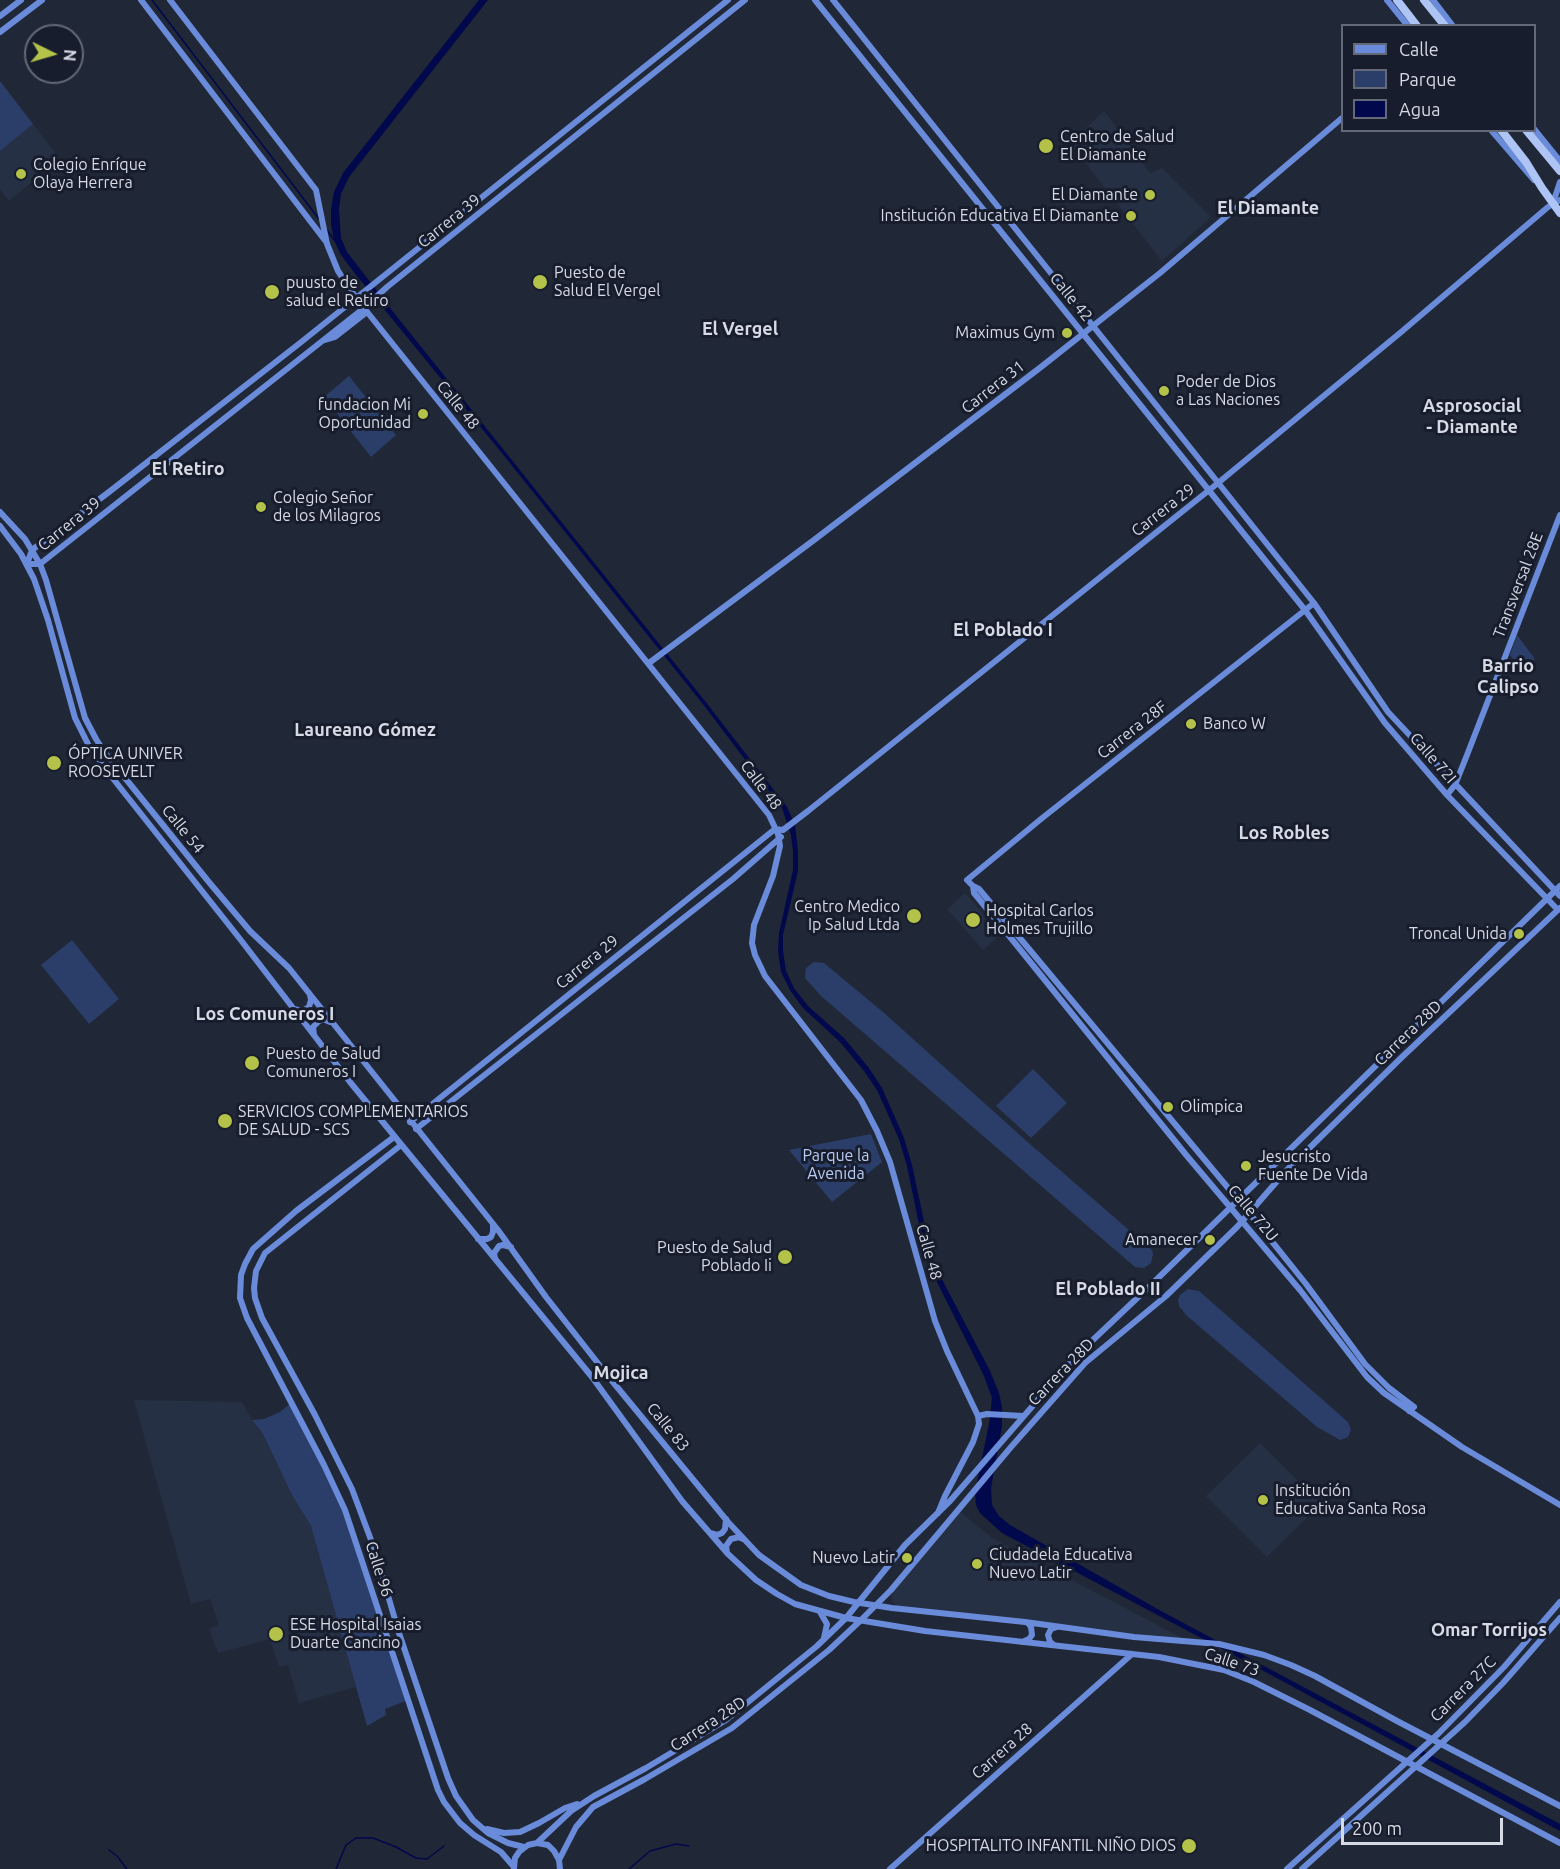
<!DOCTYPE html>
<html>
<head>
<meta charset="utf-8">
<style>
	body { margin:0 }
	#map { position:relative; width:1560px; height:1869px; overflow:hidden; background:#202736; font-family:Ubuntu,sans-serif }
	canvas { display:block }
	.legend { position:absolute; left:1341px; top:24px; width:195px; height:108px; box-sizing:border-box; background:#171d2c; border:2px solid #636976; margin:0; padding:8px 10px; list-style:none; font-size:18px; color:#d5dae4 }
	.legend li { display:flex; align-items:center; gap:12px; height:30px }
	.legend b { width:30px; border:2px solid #636976 }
	.north { position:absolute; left:24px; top:24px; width:60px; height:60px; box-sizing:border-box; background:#171d2c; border:2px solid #636976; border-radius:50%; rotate:95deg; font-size:16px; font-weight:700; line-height:24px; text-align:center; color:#d5dae4 }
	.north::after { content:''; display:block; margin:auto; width:21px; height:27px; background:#b4c24a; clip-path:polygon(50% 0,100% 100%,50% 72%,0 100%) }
	.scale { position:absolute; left:1341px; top:1818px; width:162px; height:27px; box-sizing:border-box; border:3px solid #d5dae4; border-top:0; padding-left:8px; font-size:18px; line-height:21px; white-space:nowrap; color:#d5dae4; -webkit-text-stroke:4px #171d2c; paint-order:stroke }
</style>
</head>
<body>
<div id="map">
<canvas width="1560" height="1869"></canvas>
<ul class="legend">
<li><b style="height:8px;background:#698bd9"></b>Calle</li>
<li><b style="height:16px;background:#2b3e69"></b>Parque</li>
<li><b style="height:16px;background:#02084c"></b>Agua</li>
</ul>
<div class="north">N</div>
<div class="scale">200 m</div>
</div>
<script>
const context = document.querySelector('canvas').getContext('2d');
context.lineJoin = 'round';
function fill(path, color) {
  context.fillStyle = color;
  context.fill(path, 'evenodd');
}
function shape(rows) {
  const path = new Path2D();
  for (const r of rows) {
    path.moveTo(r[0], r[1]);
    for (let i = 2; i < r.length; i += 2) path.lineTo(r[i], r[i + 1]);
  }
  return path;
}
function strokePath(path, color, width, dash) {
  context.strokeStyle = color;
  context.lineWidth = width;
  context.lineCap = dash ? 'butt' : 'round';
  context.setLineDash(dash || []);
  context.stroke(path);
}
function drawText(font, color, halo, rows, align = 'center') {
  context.font = font + ' Ubuntu,sans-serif';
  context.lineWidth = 6;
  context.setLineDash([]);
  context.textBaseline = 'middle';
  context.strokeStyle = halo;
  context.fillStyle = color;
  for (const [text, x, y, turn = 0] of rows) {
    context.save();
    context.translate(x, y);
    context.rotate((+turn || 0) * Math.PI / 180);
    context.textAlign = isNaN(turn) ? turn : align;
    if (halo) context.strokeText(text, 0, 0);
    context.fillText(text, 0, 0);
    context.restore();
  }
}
const built = shape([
	[1104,111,1150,173,1162,168,1211,217,1162,261,1070,143],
	[33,124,60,159,9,201,0,189,0,151],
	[965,893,1001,934,983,950,947,909],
	[134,1400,242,1402,252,1420,262,1432,292,1495,311,1526,356,1687,299,1703,288,1665,279,1667,270,1639,218,1653,209,1629,219,1625,210,1599,191,1604],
	[1260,1443,1321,1504,1267,1557,1206,1496],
	[958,1510,992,1538,1190,1642,898,1606,894,1603,892,1601,891,1594]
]);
const green = shape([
	[0,81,33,124,0,151],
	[349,376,396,435,371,457,324,397],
	[1517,635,1535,659,1521,670,1510,655],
	[72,940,119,999,89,1024,41,965],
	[814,962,824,963,883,1012,1031,1145,1152,1250,1153,1254,1151,1263,1144,1268,1135,1267,821,996,805,978,806,968],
	[1033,1069,1067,1103,1031,1138,996,1106],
	[871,1134,882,1162,832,1202,789,1150],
	[1188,1289,1199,1291,1348,1422,1351,1430,1348,1437,1340,1440,1317,1427,1186,1315,1179,1306,1178,1300,1180,1295],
	[291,1403,345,1510,408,1700,385,1709,386,1715,367,1726,311,1526,292,1495,262,1432,252,1420,264,1419,280,1412]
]);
const water = shape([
	[479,0,488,0,349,177,341,194,339,209,341,238,347,252,398,318,705,701,787,807,795,825,798,851,798,871,783,935,783,951,786,971,794,988,808,1006,844,1038,869,1068,882,1088,904,1138,912,1165,931,1254,935,1266,990,1371,999,1393,1002,1407,1002,1426,991,1488,992,1505,999,1516,1010,1525,1161,1611,1560,1824,1560,1831,1260,1669,1002,1533,980,1513,976,1505,975,1492,989,1424,992,1398,984,1376,930,1268,925,1254,907,1166,899,1139,877,1090,864,1071,840,1042,803,1008,790,990,781,972,778,951,779,933,793,870,793,851,791,835,782,808,702,703,501,452,353,271,341,255,334,240,331,224,331,209,334,192,343,173]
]);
const stream = shape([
	[152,0,319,219],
	[327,230,335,241],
	[109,1850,117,1856,127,1869],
	[336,1869,346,1845,356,1838,373,1838,396,1847,416,1858,427,1859,444,1846],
	[629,1869,650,1851,676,1844,689,1846]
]);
const secondary = shape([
	[141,0,327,243],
	[170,0,316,190,327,244,338,271,356,298,769,815,778,834,780,846,773,876,754,925,752,943,755,955,765,976,861,1100,877,1131,890,1162,935,1321,947,1351,978,1416,979,1424,973,1442,945,1496,938,1513],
	[815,0,1305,610,1385,723,1447,795,1558,910],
	[833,0,1314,603,1388,712,1560,896],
	[1387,0,1408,26],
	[1433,0,1453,26],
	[0,16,21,0],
	[0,32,42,0],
	[1534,129,1560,161],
	[1491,130,1534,180],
	[1553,203,1560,182],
	[325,340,335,337,367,312],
	[0,512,25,539,40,564,46,580,85,718,96,739,105,753,208,881,250,931,289,968,498,1230,546,1297,608,1376,728,1522,759,1555,801,1585,829,1596,854,1602,892,1608,1025,1622,1134,1637,1219,1644,1264,1655,1291,1665,1315,1676,1397,1721,1560,1806],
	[0,526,21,554,34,579,48,620,75,718,92,752,240,939,350,1082,592,1377,682,1501,728,1554,756,1580,777,1594,795,1604,846,1618,925,1631,1159,1657,1224,1670,1254,1682,1310,1710,1560,1843],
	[27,564,40,564,364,308,387,287,745,0],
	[27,564,32,550,109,492,300,343,728,0],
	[1314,603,1041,819,967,880,973,886,979,889,1254,1219,1306,1284,1365,1364,1389,1388,1414,1407,1409,1411],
	[649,663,814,540,1041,367,1160,273,1342,118],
	[1447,795,1455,785,1467,755,1560,515],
	[973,886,974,893,1006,932,1187,1156,1300,1290,1367,1377,1384,1393,1462,1447,1560,1505],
	[294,1009,302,1011,309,1007,311,1000,310,995],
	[314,1035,313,1027,319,1021,323,1019,330,1022],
	[410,1122,775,829,783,830,808,811,1218,483,1400,333,1548,207,1560,200],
	[416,1129,733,879,781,837],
	[394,1137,296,1211,253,1249,245,1264,241,1275,240,1298,247,1318,324,1465,345,1510,438,1790,444,1802,460,1823,474,1835,501,1852,514,1867],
	[401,1145,265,1253,256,1271,254,1288,255,1298,262,1318,315,1415,352,1489,374,1548,399,1633,448,1778,456,1796,473,1820,488,1833,508,1843,524,1847],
	[478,1239,487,1239,491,1237,493,1232,493,1225],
	[495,1258,494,1253,499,1246,503,1245,511,1247],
	[978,1416,987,1414,1023,1416],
	[710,1533,717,1535,722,1533,725,1529,726,1519],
	[727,1553,726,1546,731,1539,739,1537,743,1539],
	[820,1612,827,1624,824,1638],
	[1022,1642,1029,1639,1032,1635,1031,1627,1028,1623],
	[1054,1645,1050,1642,1048,1635,1051,1629,1057,1627],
	[487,1829,504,1833,520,1832,539,1823,565,1808,577,1804],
	[537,1843,571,1811,594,1796,646,1768,726,1720,817,1646,846,1618,905,1545,950,1501,1077,1355,1152,1284,1560,886],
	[559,1860,576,1827,593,1807,645,1779,732,1728,829,1650,860,1621,891,1590,1011,1447,1085,1363,1166,1296,1237,1227,1286,1171,1401,1058,1560,908],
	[514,1868,515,1858,519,1852,528,1845,537,1843,548,1845,554,1851,559,1860,560,1869],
	[890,1869,1132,1654],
	[1287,1869,1438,1734,1504,1667,1560,1602],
	[1302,1869,1465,1722,1503,1683,1560,1618]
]);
const highway = shape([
	[1397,0,1417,26],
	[1424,0,1445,26],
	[1501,130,1526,162,1542,188,1560,213],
	[1526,130,1560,171]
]);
const markers = [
	[1046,146,8,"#b4c24a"],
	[21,174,6,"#b4c24a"],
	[1150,195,6,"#b4c24a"],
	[1131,216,6,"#b4c24a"],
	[540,282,8,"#b4c24a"],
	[272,292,8,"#b4c24a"],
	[1067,333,6,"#b4c24a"],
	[1164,391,6,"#b4c24a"],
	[423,414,6,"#b4c24a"],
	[261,507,6,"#b4c24a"],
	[1191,724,6,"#b4c24a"],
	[54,763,8,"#b4c24a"],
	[914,916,8,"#b4c24a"],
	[973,920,8,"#b4c24a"],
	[1519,934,6,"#b4c24a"],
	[252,1063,8,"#b4c24a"],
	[1168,1107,6,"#b4c24a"],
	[225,1121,8,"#b4c24a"],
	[1246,1166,6,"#b4c24a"],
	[1210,1240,6,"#b4c24a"],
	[785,1257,8,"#b4c24a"],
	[1263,1500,6,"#b4c24a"],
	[907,1558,6,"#b4c24a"],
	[977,1564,6,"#b4c24a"],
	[276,1634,8,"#b4c24a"],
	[1189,1846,8,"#b4c24a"]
];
const poiNames = [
	["Centro de Salud",1060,137],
	["El Diamante",1060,155],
	["Colegio Enríque",33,165],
	["Olaya Herrera",33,183],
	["El Diamante",1138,195,"right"],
	["Institución Educativa El Diamante",1119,216,"right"],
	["Puesto de",554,273],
	["Salud El Vergel",554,291],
	["puusto de",286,283],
	["salud el Retiro",286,301],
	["Maximus Gym",1055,333,"right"],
	["Poder de Dios",1176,382],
	["a Las Naciones",1176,400],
	["fundacion Mi",411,405,"right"],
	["Oportunidad",411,423,"right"],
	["Colegio Señor",273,498],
	["de los Milagros",273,516],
	["Banco W",1203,724],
	["ÓPTICA UNIVER",68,754],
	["ROOSEVELT",68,772],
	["Centro Medico",900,907,"right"],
	["Ip Salud Ltda",900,925,"right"],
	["Hospital Carlos",986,911],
	["Holmes Trujillo",986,929],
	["Troncal Unida",1507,934,"right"],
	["Puesto de Salud",266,1054],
	["Comuneros I",266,1072],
	["Olimpica",1180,1107],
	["SERVICIOS COMPLEMENTARIOS",238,1112],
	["DE SALUD - SCS",238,1130],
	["Jesucristo",1258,1157],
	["Fuente De Vida",1258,1175],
	["Amanecer",1198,1240,"right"],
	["Puesto de Salud",772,1248,"right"],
	["Poblado Ii",772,1266,"right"],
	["Institución",1275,1491],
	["Educativa Santa Rosa",1275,1509],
	["Ciudadela Educativa",989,1555],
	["Nuevo Latir",989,1573],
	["Nuevo Latir",895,1558,"right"],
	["ESE Hospital Isaias",290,1625],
	["Duarte Cancino",290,1643],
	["HOSPITALITO INFANTIL NIÑO DIOS",1176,1846,"right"]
];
const streetNames = [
	["Carrera 39",449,221,-39],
	["Calle 42",1071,297,51],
	["Carrera 31",993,387,-38],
	["Calle 48",458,405,51],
	["Carrera 29",1163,510,-38],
	["Carrera 39",69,524,-39],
	["Transversal 28E",1518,585,-69],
	["Carrera 28F",1132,730,-38],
	["Calle 72I",1433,758,49],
	["Calle 48",761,785,53],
	["Calle 54",183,829,51],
	["Carrera 29",587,962,-39],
	["Carrera 28D",1408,1033,-44],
	["Calle 72U",1253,1213,50],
	["Calle 48",929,1252,74],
	["Carrera 28D",1061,1372,-46],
	["Calle 83",668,1427,51],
	["Calle 96",379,1569,72],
	["Calle 73",1232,1662,19],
	["Carrera 27C",1463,1689,-45],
	["Carrera 28D",708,1724,-33],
	["Carrera 28",1002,1751,-42]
];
const parkNames = [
	["Parque la",836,1156],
	["Avenida",836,1174]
];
const neighbourhoodNames = [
	["El Diamante",1268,208],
	["El Vergel",740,329],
	["Asprosocial",1472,406],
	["- Diamante",1472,427],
	["El Retiro",188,469],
	["El Poblado I",1003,630],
	["Barrio",1508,666],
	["Calipso",1508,687],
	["Laureano Gómez",365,730],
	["Los Robles",1284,833],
	["Los Comuneros I",265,1014],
	["El Poblado II",1108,1289],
	["Mojica",621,1373],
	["Omar Torrijos",1489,1630]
];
fill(built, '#263045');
fill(green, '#2b3e69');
fill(water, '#02084c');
strokePath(stream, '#02084c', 1.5);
strokePath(secondary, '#698bd9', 6);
strokePath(highway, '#aec4f4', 8);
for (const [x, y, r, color] of markers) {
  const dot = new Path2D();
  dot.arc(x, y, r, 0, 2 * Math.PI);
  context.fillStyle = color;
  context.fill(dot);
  strokePath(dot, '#171d2c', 2);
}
drawText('16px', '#d5dae4', '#171d2c', poiNames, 'left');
drawText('16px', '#d5dae4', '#171d2c', streetNames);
drawText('16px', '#bacdf5', '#171d2c', parkNames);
drawText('bold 18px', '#d5dae4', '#171d2c', neighbourhoodNames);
</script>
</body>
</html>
